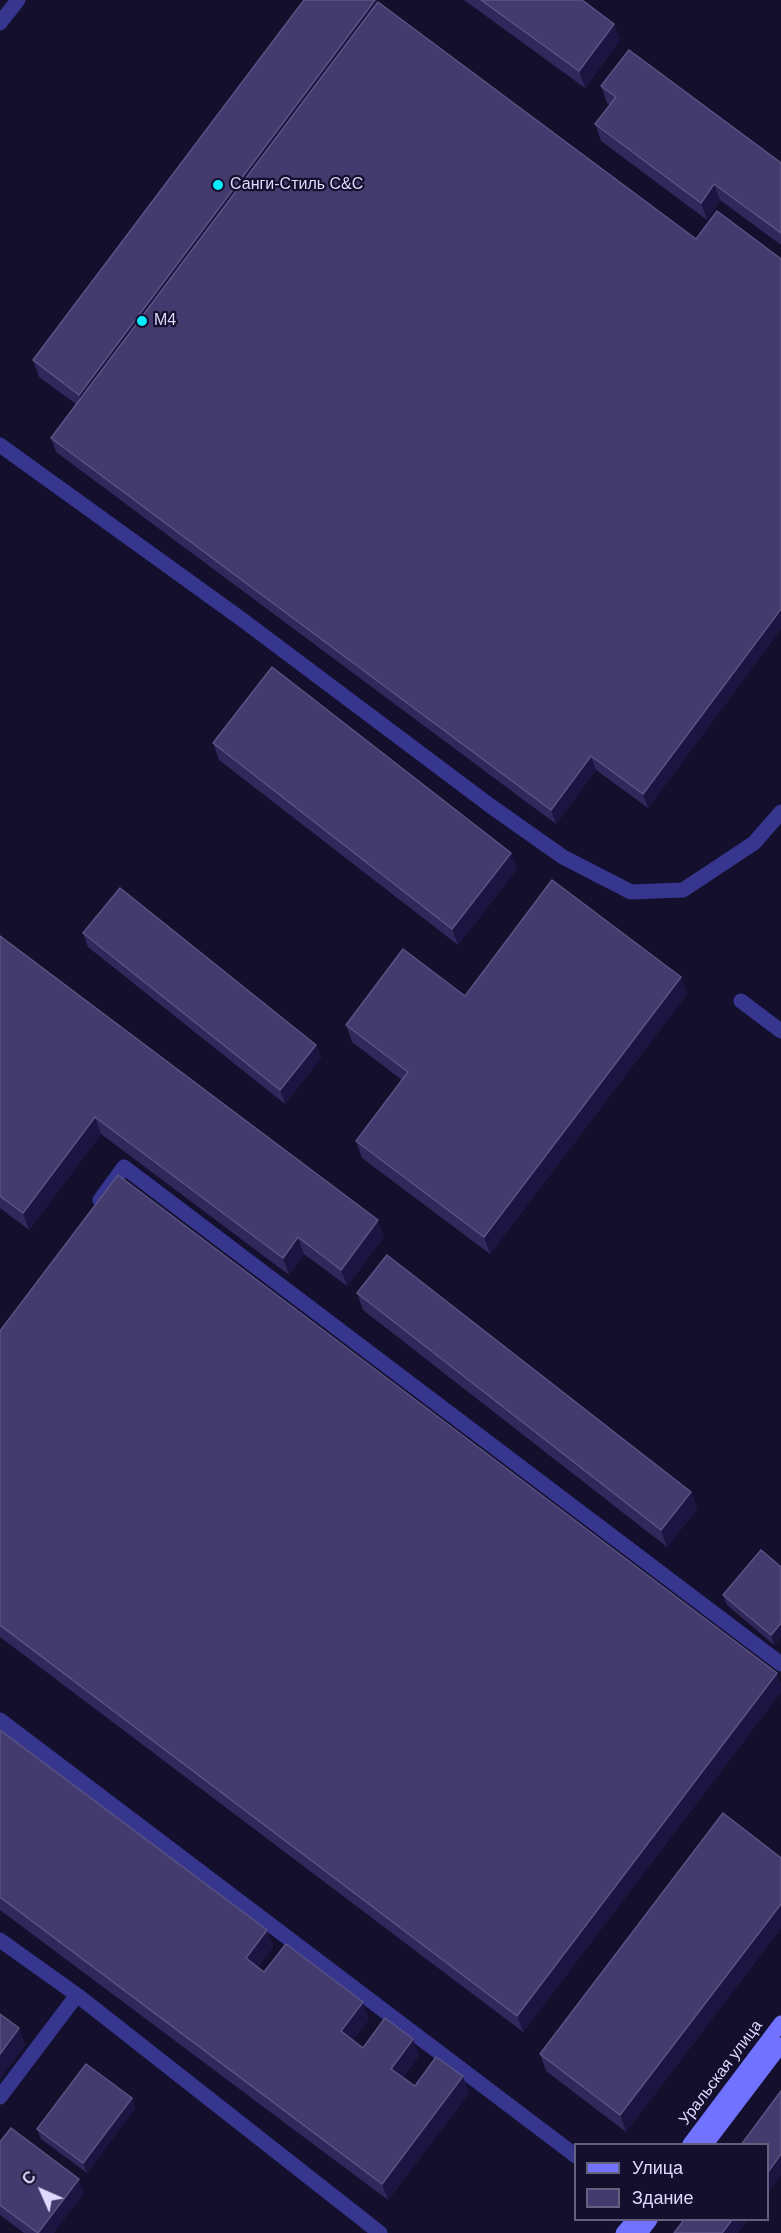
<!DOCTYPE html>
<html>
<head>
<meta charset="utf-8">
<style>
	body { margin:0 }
	#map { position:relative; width:781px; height:2233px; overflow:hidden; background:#130f2c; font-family:Helvetica,sans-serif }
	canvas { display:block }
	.legend { position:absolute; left:574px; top:2143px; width:195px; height:78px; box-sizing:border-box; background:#130f2c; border:2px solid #646080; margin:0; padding:8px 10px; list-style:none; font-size:18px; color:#dedaff }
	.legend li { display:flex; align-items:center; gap:12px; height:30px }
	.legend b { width:30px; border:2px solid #646080 }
	.north { position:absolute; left:12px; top:2161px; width:60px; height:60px; -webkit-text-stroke:4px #130f2c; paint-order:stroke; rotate:315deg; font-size:16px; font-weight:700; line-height:24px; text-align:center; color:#dedaff }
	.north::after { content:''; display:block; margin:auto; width:21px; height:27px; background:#dedaff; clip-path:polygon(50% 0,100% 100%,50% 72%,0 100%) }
</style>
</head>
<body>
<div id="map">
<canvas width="781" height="2233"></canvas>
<ul class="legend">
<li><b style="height:8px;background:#7172ff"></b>Улица</li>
<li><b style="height:16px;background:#433a6d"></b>Здание</li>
</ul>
<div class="north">С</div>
</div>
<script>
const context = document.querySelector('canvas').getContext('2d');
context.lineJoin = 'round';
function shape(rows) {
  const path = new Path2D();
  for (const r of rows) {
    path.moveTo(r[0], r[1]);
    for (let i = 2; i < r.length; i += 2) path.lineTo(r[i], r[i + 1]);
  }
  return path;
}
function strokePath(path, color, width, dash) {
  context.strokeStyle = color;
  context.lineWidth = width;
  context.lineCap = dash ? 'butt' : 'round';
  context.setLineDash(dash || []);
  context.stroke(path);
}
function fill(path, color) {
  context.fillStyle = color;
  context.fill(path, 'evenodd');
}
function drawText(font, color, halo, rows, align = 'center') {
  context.font = font + ' Helvetica,sans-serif';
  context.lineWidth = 4.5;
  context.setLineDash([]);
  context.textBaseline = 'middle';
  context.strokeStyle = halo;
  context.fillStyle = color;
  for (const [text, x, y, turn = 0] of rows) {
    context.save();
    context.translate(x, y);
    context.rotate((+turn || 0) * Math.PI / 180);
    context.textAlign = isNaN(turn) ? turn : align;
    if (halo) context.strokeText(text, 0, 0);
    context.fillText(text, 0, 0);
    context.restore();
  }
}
const service = shape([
	[0,445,240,618,492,807,563,857,631,892,683,890,754,843,781,812],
	[741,1001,781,1031],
	[100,1200,124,1167,781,1664],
	[0,1720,576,2156],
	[0,1940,77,1995,380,2233],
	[0,2097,77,1995]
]);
const tertiary = shape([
	[0,23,18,0]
]);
const secondary = shape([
	[690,2144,781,2023],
	[706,2144,781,2045],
	[623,2233,634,2220],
	[640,2233,650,2220]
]);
const wall = shape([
	[464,0,582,0,614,24,620,40,585,88],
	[378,2,696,239,781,259,781,629,648,808,596,770,556,824,56,452,51,438,76,404,39,377,33,360],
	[601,86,781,163,781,245,720,200,707,220,601,141,595,124,610,105,607,103],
	[213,743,511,853,517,869,458,945,219,760],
	[83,933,316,1045,321,1058,285,1104,88,947],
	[0,936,384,1237,347,1286,304,1254,289,1275,101,1134,29,1230,0,1208],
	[681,977,687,994,490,1254,362,1158,356,1141,402,1080,352,1042,346,1025,465,996],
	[357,1293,691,1492,697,1509,667,1547,363,1310],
	[0,1331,777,1673,781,1685,781,1692,523,2032,0,1637],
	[781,1567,781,1637,774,1645,727,1605,723,1595],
	[0,1730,267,1930,273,1947,258,1967,264,1972,369,2019,353,2040,363,2048,419,2056,403,2077,415,2086,469,2093,388,2200,0,1910],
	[781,1858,781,1928,626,2132,546,2071,540,2054],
	[132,2098,135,2108,87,2173,41,2139,37,2129],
	[0,2142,84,2193,53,2233,24,2233,0,2215]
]);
const shadedWall = shape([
	[375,0,377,0,383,15,85,411,79,395],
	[614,24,620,40,585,88,579,71],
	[714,184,720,200,707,220,701,203],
	[781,609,781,629,648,808,643,794],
	[591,756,596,770,556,824,551,810],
	[511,853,517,869,458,945,452,929],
	[681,977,687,994,490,1254,484,1237],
	[316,1045,321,1058,285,1104,280,1090],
	[95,1117,101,1134,29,1230,23,1213],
	[378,1220,384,1237,347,1286,341,1270],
	[298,1237,304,1254,289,1275,283,1258],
	[691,1492,697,1509,667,1547,661,1530],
	[781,1623,781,1637,774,1645,771,1635],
	[777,1673,781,1685,781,1692,523,2032,517,2016],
	[781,1904,781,1928,626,2132,620,2115],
	[267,1930,273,1947,252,1975,246,1958],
	[363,2002,369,2019,347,2048,341,2031],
	[19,2028,26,2045,0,2079,0,2054],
	[413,2039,419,2056,397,2085,391,2069],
	[463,2076,469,2093,388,2200,382,2184],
	[132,2098,135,2108,87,2173,83,2163],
	[781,2154,781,2175,768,2193,768,2172],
	[79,2179,84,2193,53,2233,38,2233],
	[732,2220,748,2220,738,2233,722,2233]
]);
const building = shape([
	[304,0,375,0,79,395,33,360,304,0],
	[481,0,582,0,614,24,579,71,481,0],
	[378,2,696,239,717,211,781,259,781,609,643,794,591,756,551,810,51,438,378,2],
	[629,50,781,163,781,233,714,184,701,203,595,124,616,97,601,86,629,50],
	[272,667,511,853,452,929,213,743,272,667],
	[552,880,681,977,484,1237,356,1141,408,1072,346,1025,403,949,465,996,552,880],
	[120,888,316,1045,280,1090,83,933,120,888],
	[0,936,378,1220,341,1270,298,1237,283,1258,95,1117,23,1213,0,1196,0,936],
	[118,1175,777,1673,517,2016,0,1625,0,1331,118,1175],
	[387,1255,691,1492,661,1530,357,1293,387,1255],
	[761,1550,781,1567,781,1623,771,1635,723,1595,761,1550],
	[0,1730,267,1930,246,1958,264,1972,286,1944,363,2002,341,2031,363,2048,385,2018,413,2039,391,2069,415,2086,436,2057,463,2076,382,2184,0,1897,0,1730],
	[723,1813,781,1858,781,1904,620,2115,540,2054,723,1813],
	[0,2014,19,2028,0,2054,0,2014],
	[86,2064,132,2098,83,2163,37,2129,86,2064],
	[781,2091,781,2154,768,2172,768,2145,741,2145,781,2091],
	[11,2128,79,2179,38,2233,0,2205,0,2142,11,2128],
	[684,2220,732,2220,722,2233,674,2233,684,2220]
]);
const markers = [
	[218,185,6,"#06edff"],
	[142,321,6,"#06edff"]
];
const poiNames = [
	["Санги-Стиль C&C",230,185],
	["М4",154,321]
];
const streetNames = [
	["Уральская улица",721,2073,-53]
];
strokePath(service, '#37368f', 15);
strokePath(tertiary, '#37368f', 15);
strokePath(secondary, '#7172ff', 15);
fill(wall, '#30275b');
fill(shadedWall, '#1d1541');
fill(building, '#433a6d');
strokePath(building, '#5b5384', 1.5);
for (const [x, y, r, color] of markers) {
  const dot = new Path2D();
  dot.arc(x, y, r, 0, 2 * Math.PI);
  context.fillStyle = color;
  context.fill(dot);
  strokePath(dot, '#130f2c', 2);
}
drawText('16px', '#dedaff', '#130f2c', poiNames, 'left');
drawText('16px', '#dedaff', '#130f2c', streetNames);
</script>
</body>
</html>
